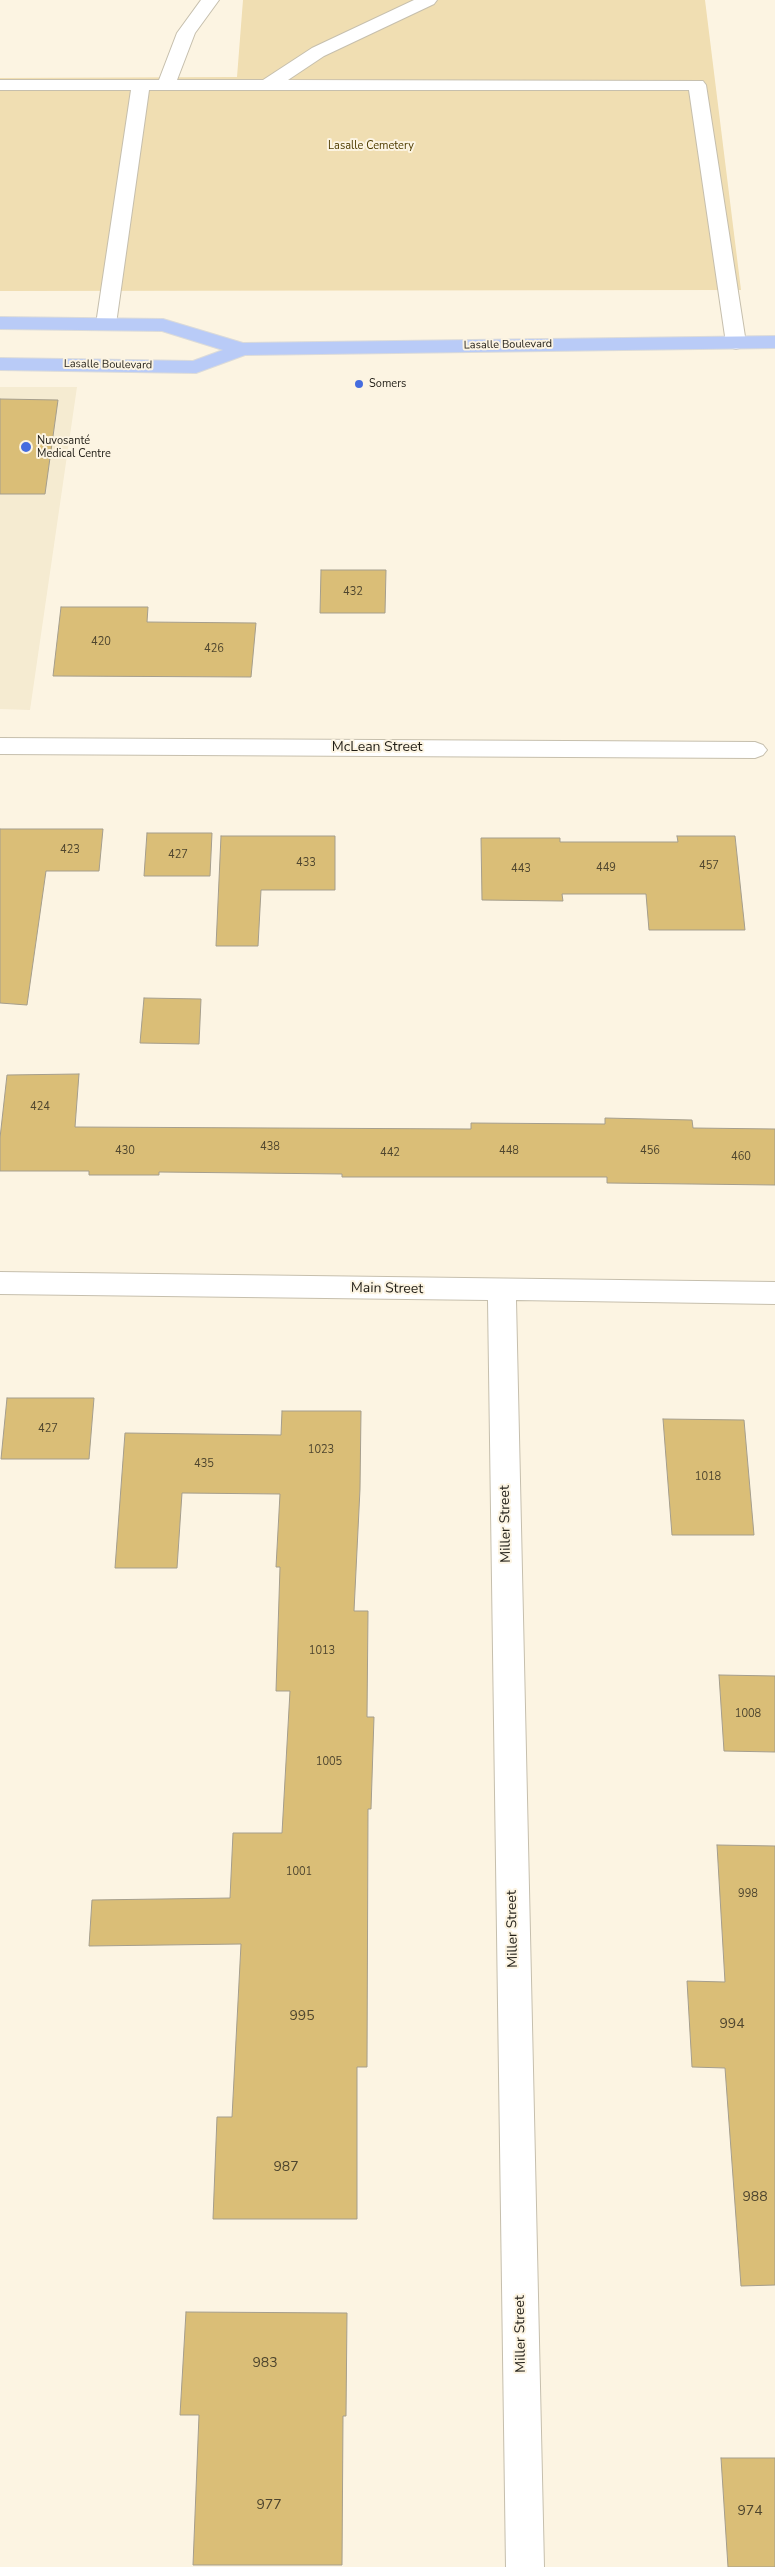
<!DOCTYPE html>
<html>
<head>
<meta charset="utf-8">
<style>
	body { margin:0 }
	canvas { display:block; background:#fcf4e2 }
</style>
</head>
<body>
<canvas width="775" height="2567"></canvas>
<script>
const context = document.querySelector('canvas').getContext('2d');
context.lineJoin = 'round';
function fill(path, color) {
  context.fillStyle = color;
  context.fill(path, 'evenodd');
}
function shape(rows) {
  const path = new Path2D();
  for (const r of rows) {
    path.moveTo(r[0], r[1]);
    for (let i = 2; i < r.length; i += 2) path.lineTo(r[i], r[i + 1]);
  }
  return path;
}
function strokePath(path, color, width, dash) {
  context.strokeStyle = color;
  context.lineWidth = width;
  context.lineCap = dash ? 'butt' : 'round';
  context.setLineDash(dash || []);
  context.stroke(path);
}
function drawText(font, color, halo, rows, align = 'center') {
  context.font = font + ' "Nunito Sans",sans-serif';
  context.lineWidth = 4;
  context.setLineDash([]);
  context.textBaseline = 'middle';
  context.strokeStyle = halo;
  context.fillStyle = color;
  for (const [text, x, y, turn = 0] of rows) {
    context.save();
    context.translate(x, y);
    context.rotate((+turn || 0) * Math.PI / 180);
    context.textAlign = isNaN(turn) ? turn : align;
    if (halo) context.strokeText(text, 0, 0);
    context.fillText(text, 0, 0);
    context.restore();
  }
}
const built = shape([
	[0,387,77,387,30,710,0,709]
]);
const green = shape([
	[243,0,705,0,741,290,0,291,0,78,237,77]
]);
const building = shape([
	[0,399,58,400,45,494,0,494,0,399],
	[321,570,386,570,385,613,320,613,321,570],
	[61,607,148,607,147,622,256,623,251,677,53,676,61,607],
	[0,829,103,829,99,871,46,871,27,1005,0,1003,0,829],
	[147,833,212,833,210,876,144,876,147,833],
	[221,836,335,836,335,890,261,890,258,946,216,946,221,836],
	[677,836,735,836,745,930,649,930,646,894,562,894,563,901,482,900,481,838,560,838,560,842,678,842,677,836],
	[144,998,201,999,199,1044,140,1043,144,998],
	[79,1074,75,1127,471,1129,471,1123,605,1124,605,1118,692,1120,693,1128,775,1129,775,1185,607,1183,607,1177,342,1177,342,1174,159,1172,159,1175,89,1175,89,1171,0,1171,0,1138,7,1075,79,1074],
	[7,1398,94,1398,89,1459,1,1459,7,1398],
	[282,1411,361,1411,360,1489,354,1611,368,1611,367,1717,374,1717,371,1809,368,1809,367,2067,357,2067,357,2219,213,2219,217,2117,232,2117,241,1944,89,1946,92,1900,230,1898,233,1833,282,1833,290,1691,276,1691,280,1567,276,1567,280,1494,182,1493,177,1568,115,1568,125,1433,281,1435,282,1411],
	[663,1419,744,1420,754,1535,672,1535,663,1419],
	[719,1675,775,1676,775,1752,724,1751,719,1675],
	[717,1845,775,1846,775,2285,741,2286,725,2068,692,2067,687,1981,725,1982,717,1845],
	[186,2312,347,2313,346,2416,343,2416,342,2565,193,2565,199,2415,180,2415,186,2312],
	[721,2458,775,2458,775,2567,728,2567,721,2458]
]);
const minor = shape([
	[201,0,219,0,195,33,177,80,263,80,312,48,414,0,437,0,434,4,324,56,288,80,703,81,706,85,746,343,743,347,736,349,729,347,726,343,689,90,149,90,116,324,113,328,99,328,96,324,131,90,0,90,0,80,159,80,177,33,201,0],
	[0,738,755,742,763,745,767,750,763,755,755,758,0,754,0,738],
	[0,1272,775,1282,775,1304,516,1300,544,2567,506,2567,488,1300,0,1294,0,1272]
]);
const major = shape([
	[0,317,163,319,243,343,775,336,775,348,245,355,196,373,0,370,0,358,193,361,223,350,162,331,0,329,0,317]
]);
const markers = [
	[359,384,5,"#456cdf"],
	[26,447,6,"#456cdf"]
];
const farParknames = [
	["Lasalle Cemetery",371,146]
];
const farStreetnames = [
	["Lasalle Boulevard",508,345,-1],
	["Lasalle Boulevard",108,365,1]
];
const farPoinames = [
	["Somers",369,384],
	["Nuvosanté",37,441],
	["Medical Centre",37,454]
];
const numberNames = [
	["432",353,592],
	["420",101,642],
	["426",214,649],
	["423",70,850],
	["427",178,855],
	["433",306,863],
	["457",709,866],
	["449",606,868],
	["443",521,869],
	["424",40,1107],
	["438",270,1147],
	["430",125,1151],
	["448",509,1151],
	["456",650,1151],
	["442",390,1153],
	["460",741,1157],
	["427",48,1429],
	["1023",321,1450],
	["435",204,1464],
	["1018",708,1477],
	["1013",322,1651],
	["1008",748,1714],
	["1005",329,1762],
	["1001",299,1872],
	["998",748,1894]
];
const streetNames = [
	["McLean Street",377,748],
	["Main Street",387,1289,1],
	["Miller Street",506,1524,-91],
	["Miller Street",513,1929,-91],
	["Miller Street",521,2334,-91]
];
const nearNumbernames = [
	["995",302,2017],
	["994",732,2025],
	["987",286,2168],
	["988",755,2198],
	["983",265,2364],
	["977",269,2506],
	["974",750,2512]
];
fill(built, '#f5ebd1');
fill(green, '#f0deb2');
fill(building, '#dabe77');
strokePath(building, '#a59e8d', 1);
strokePath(minor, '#c6bfad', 2);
strokePath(major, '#dbdbda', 2);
fill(minor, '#fff');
fill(major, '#b9cbf7');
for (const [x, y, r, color] of markers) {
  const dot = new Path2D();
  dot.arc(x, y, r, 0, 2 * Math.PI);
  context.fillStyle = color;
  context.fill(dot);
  strokePath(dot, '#fcf4e2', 2);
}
drawText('11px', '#4f3c00', '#fcf4e2', farParknames);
drawText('11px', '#201d16', '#fcf4e2', farStreetnames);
drawText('11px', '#201d16', '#fcf4e2', farPoinames, 'left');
drawText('11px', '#4e452e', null, numberNames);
drawText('14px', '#201d16', '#fcf4e2', streetNames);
drawText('14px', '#4e452e', null, nearNumbernames);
</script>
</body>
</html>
